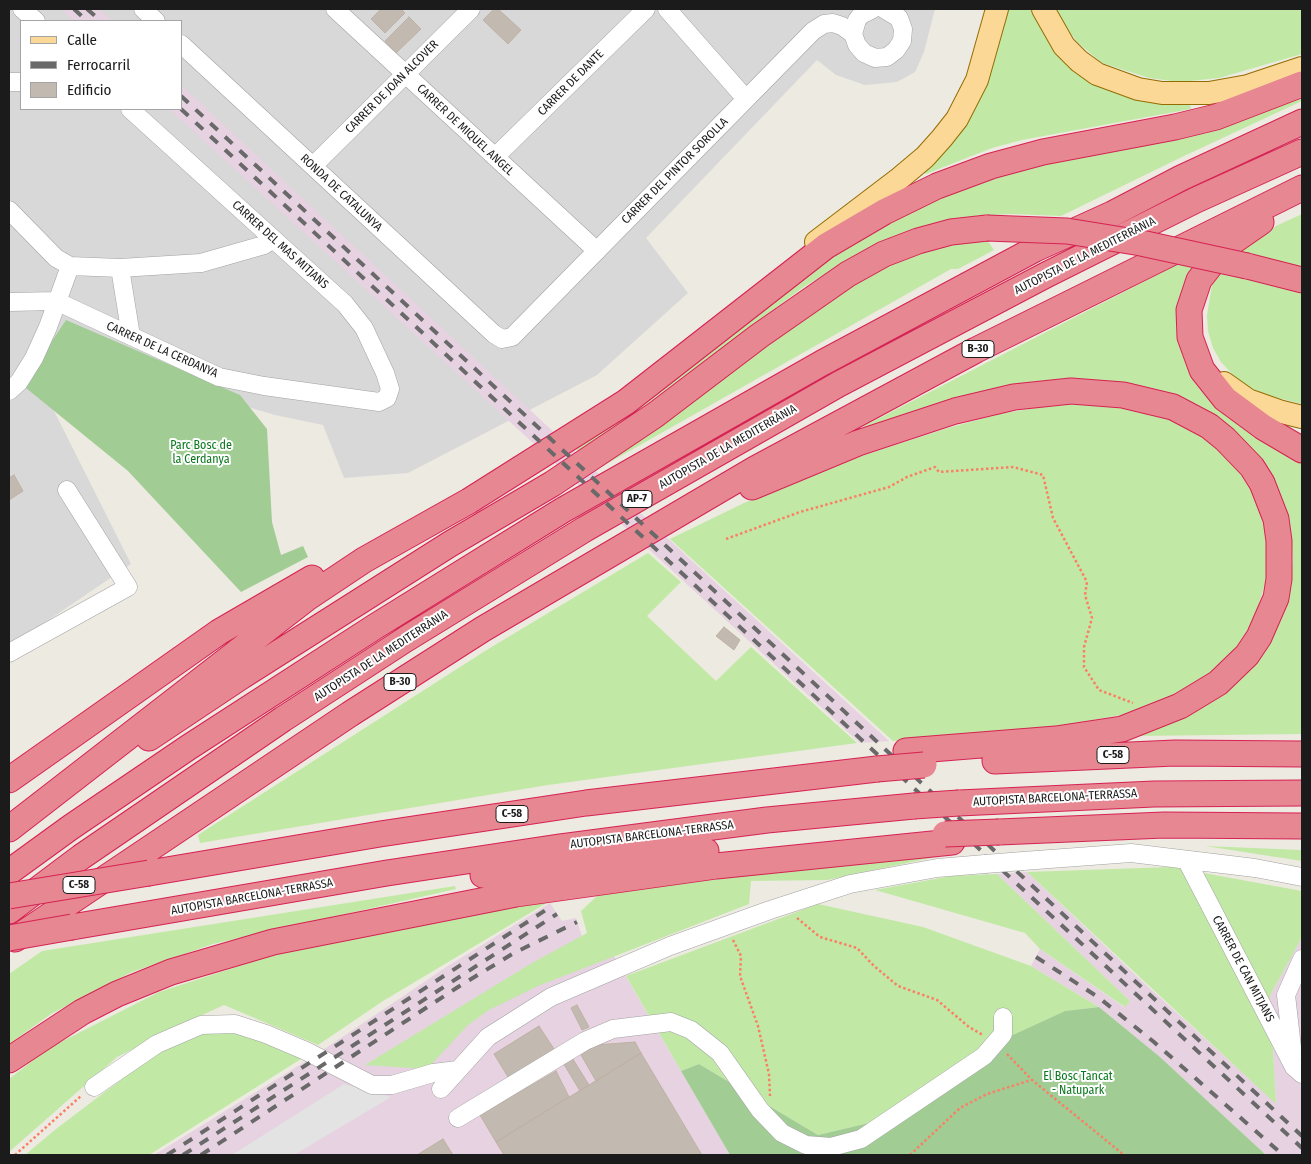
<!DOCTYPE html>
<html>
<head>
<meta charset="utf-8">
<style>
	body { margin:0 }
	#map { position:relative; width:1311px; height:1164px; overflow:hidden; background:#edeae1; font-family:"Fira Sans Condensed",sans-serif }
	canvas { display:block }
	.frame { position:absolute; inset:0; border:10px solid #1b1b1b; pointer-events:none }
	.legend { position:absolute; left:20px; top:20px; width:162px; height:90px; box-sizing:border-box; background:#fff; border:1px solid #a4a4a4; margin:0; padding:6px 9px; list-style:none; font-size:15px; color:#1b1b1b }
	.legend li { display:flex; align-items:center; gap:10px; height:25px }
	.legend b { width:25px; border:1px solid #a4a4a4 }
</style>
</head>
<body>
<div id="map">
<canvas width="1311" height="1164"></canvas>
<div class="frame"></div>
<ul class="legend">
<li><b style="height:6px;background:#fcd897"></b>Calle</li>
<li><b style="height:6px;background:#696969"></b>Ferrocarril</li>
<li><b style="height:14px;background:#c2b9b0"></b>Edificio</li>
</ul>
</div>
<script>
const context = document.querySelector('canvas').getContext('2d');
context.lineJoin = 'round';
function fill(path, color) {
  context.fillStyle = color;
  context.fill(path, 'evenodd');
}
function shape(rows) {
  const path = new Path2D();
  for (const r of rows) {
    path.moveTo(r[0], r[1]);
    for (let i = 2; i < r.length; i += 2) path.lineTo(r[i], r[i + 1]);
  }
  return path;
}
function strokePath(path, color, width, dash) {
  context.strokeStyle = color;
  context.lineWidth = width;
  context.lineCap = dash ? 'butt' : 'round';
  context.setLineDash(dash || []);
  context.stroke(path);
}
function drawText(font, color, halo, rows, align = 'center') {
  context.font = font + ' "Fira Sans Condensed",sans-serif';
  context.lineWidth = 4;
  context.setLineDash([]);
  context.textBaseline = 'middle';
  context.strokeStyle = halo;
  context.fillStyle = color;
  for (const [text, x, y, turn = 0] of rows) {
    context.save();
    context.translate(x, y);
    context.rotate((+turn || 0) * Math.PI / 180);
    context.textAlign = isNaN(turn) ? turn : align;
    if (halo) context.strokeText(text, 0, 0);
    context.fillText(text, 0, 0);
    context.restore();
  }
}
const residential = shape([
	[9,9,935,9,924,52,915,72,897,82,865,85,836,75,817,60,646,238,688,293,597,375,408,473,344,478,323,425,275,415,184,388,49,401,131,564,9,647],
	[21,21,181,21,181,109,21,109]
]);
const industrial = shape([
	[61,9,99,9,113,21,74,21],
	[181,85,690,559,889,741,860,743,169,109,181,109],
	[1027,872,1144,983,1276,1103,1270,996,1302,937,1302,1155,1266,1155,1160,1057,1099,1007,1031,966,1040,949,1124,1007,1130,1001,997,874],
	[550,903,562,921,576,918,582,936,611,951,730,1155,154,1155,311,1058,448,966]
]);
const grass = shape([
	[1004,9,1033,9,1066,59,1190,103,1191,109,1022,140,992,148,926,174,922,171],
	[1057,9,1302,9,1302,54,1219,78,1180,82,1149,78,1102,63,1077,42,1062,21],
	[1302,94,1302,101,1184,156,1061,216,1012,214,974,216,940,222,872,247,805,286,637,411,578,451,574,446,818,266,883,224,964,187,1046,164,1093,155],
	[1302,214,1302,269,1238,252,1276,226],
	[985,237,994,250,958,269,951,269,596,470,798,315,906,253],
	[1182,262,1195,265,1182,291,1178,310,1177,329,1180,347,1187,365,1302,461,1302,734,1135,736,1199,706,1290,590,1293,559,1291,533,1280,495,1272,479,1140,390,866,429,864,426],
	[1221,271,1302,291,1302,404,1267,395,1249,387,1234,376,1221,362,1213,348,1208,331,1207,315,1212,285],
	[1081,403,1114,405,1168,417,1191,428,1214,444,1247,481,1258,503,1269,546,1268,574,1255,616,1243,638,1229,657,1206,678,1172,698,1127,714,1059,726,893,741,670,539,744,503,864,455,948,428,999,414,1047,406],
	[648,553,681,582,647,616,716,681,751,647,857,743,548,785,200,843,198,835,485,651],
	[1205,846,1302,850,1302,861],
	[945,855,827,880,751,881,749,904,538,986,489,1010,468,1025,427,1069,365,1065,532,963,587,933,581,911,597,896,610,891,786,866],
	[1171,867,1302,891,1302,937,1270,996,1276,1104,1027,872],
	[997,874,1130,1001,1125,1007,1040,949,1025,933,875,890,951,876],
	[455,886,456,889,213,944,132,972,51,1014,9,1044,9,974,42,951],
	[555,898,383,1001,318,1045,224,1005,198,1017,117,1057,9,1152,9,1079,49,1048,159,992,273,955],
	[818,904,923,927,1031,966,1099,1007,1065,1011,969,1055,873,1122,818,1135,699,1064,681,1071,626,976],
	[210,1029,240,1032,304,1057,149,1155,25,1155,56,1129,151,1057]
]);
const forest = shape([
	[66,320,240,395,267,429,272,522,281,555,303,546,308,557,241,592,128,471,26,388,39,348,46,350],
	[1099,1007,1160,1057,1266,1155,730,1155,681,1071,699,1064,818,1135,873,1122,969,1055,1065,1011]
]);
const parking = shape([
	[344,1084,391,1097,294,1155,232,1155]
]);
const building = shape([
	[381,9,401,9,405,13,385,33,371,19,381,9],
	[494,9,498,9,521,30,508,44,483,20,494,9],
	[409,17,421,29,396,53,385,41,409,17],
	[14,475,23,491,9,500,9,478,14,475],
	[724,627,740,640,734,650,716,636,724,627],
	[577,1005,589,1027,582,1030,571,1008,577,1005],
	[539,1026,554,1049,508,1077,494,1054,539,1026],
	[635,1042,641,1053,596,1081,581,1055,596,1045,635,1042],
	[641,1053,702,1155,504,1155,496,1142,641,1053],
	[571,1056,589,1085,580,1091,562,1061,571,1056],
	[556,1071,569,1097,496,1142,480,1115,556,1071],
	[443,1139,453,1155,417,1155,443,1139]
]);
const path = shape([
	[726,539,800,512,889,487,907,477,935,467,939,472,1013,467,1043,475,1053,518,1087,582,1085,595,1092,618,1084,647,1084,667,1099,690,1133,703],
	[797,918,820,937,857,948,874,966,898,986,937,1000,969,1027,983,1035],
	[733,940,741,956,740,976,758,1026,769,1074,770,1096],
	[1007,1054,1032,1080,1124,1155],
	[15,1155,81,1096],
	[910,1155,960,1108,987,1094,1031,1080]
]);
const minor = shape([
	[22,9,36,21],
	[143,9,156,21],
	[335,9,597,251],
	[667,9,746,99],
	[873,9,861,15,857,20,853,34,857,45,864,53,875,58,887,57,896,50,902,41,903,29,899,18,884,9],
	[181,44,494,334,502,339,512,337,813,31,824,24,833,23,842,26,853,34],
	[9,82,21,82],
	[495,157,646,9],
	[313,166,471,9],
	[9,210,56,258,70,266,120,268,201,263,264,245,273,239],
	[120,268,131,336],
	[9,302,56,301,219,377,264,386,379,402,387,398,390,389,385,373,364,328,345,304,130,109],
	[9,391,19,382,34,358,48,327,70,266],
	[9,653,128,587,67,490],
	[1023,861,1131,853,1255,868,1302,877],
	[1187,861,1294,1067,1302,1074],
	[1293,1056,1286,995,1302,959],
	[94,1087,157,1044,201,1025,235,1024,266,1034,306,1051,372,1085,392,1085,433,1073,458,1070],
	[441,1089,488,1037,551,997,670,946,770,910,850,884,937,868,985,864],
	[458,1118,585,1041,613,1029,671,1022,691,1030,720,1053,760,1110,782,1133,806,1145,831,1147,861,1139,984,1056,1003,1034,1003,1017]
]);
const major = shape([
	[1043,9,1064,46,1079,61,1097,74,1138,89,1162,93,1209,93,1248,86,1302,68],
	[816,242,900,178,925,157,942,138,957,119,977,80,997,9],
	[1224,383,1248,400,1282,412,1302,417]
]);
const highway = shape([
	[1261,222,1225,247,1199,280,1189,310,1190,337,1202,370,1225,399,1263,427,1302,450],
	[1247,266,1302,280],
	[752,487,858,443,955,411,1014,397,1071,391,1123,395,1173,407,1209,426,1225,439,1252,467,1262,483,1276,519,1279,541,1279,579,1276,598,1259,637,1247,655,1218,683,1180,706,1122,729,1056,739,906,751],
	[149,738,242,676,450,544,552,484,655,415,759,336,848,274,884,254,918,241,951,232,987,228],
	[995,761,1175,753,1302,754],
	[9,780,219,632,312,578],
	[959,803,1154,794,1302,793],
	[9,829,307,598,364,560,469,501,626,402,826,246,884,212,937,186,991,166,1043,152,1175,127,1216,117,1302,84],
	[999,832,1164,825,1302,826],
	[9,872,71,827,189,747,376,626,563,510,822,363,1035,249,1112,214,1181,178,1302,122],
	[149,873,380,834,586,803,877,769],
	[483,875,706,851],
	[9,911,81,857,283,719,406,639,585,529,839,384,1046,275,1196,200,1302,152],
	[72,927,387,873,559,847,767,820,914,806],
	[15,939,350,714,483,629,755,469,976,350,1302,188],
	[9,1060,82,1012,117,994,171,972,273,942,516,894,716,866,952,842]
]);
const rail = shape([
	[74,9,87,21],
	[87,9,101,21],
	[181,96,1302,1136],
	[181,109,1302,1148],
	[1036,957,1098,997,1154,1042,1283,1155],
	[167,1155,552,906],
	[183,1155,557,914],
	[201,1155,458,987,514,953,577,922]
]);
const minorBridge = shape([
	[985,864,1023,861]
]);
const highwayBridge = shape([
	[987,228,1067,231,1141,243,1247,266],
	[877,769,924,765],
	[914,806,959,803],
	[945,834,999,832],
	[9,896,149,873],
	[9,938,72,927]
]);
const shields = [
	[978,349,32],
	[637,499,30],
	[400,682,32],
	[1113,755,32],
	[512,814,32],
	[79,885,32]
];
const shieldNames = [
	["B-30",978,349],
	["AP-7",637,499],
	["B-30",400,682],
	["C-58",1113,755],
	["C-58",512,814],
	["C-58",79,885]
];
const streetNames = [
	["CARRER DE DANTE",571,83,-45],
	["CARRER DE JOAN ALCOVER",392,87,-45],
	["CARRER DE MIQUEL ANGEL",465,130,43],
	["CARRER DEL PINTOR SOROLLA",675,171,-45],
	["RONDA DE CATALUNYA",341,193,43],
	["CARRER DEL MAS MITJANS",280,245,42],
	["AUTOPISTA DE LA MEDITERRÀNIA",1085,256,-27],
	["CARRER DE LA CERDANYA",162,350,24],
	["AUTOPISTA DE LA MEDITERRÀNIA",728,447,-30],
	["AUTOPISTA DE LA MEDITERRÀNIA",381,656,-33],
	["AUTOPISTA BARCELONA-TERRASSA",1055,798,-3],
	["AUTOPISTA BARCELONA-TERRASSA",652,835,-7],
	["AUTOPISTA BARCELONA-TERRASSA",252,897,-10],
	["CARRER DE CAN MITJANS",1243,969,62]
];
const parkNames = [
	["Parc Bosc de",201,446],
	["la Cerdanya",201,460],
	["El Bosc Tancat",1078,1077],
	["- Natupark",1078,1091]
];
fill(residential, '#d9d8d8');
fill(industrial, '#e6d2e1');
fill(grass, '#c1e9a5');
fill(forest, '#a1cd95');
fill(parking, '#e3e3e3');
fill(building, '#c2b9b0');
strokePath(building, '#bfb1a3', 1);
strokePath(minor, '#a2a2a2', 19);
strokePath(major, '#936d00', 24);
strokePath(highway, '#d62253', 27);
strokePath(path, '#fa7f65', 2.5, [2.5, 2.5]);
strokePath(minor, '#fff', 18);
strokePath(major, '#fcd897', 22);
strokePath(highway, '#e68791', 25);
strokePath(rail, '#696969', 4, [10, 10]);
strokePath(minorBridge, '#a2a2a2', 19, []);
strokePath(highwayBridge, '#d62253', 27, []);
strokePath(minorBridge, '#fff', 18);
strokePath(highwayBridge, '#e68791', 25);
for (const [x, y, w] of shields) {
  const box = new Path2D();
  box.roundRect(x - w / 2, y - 8.5, w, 17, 4);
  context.fillStyle = '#fff';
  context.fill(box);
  strokePath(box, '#1b1b1b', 1);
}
drawText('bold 11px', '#1b1b1b', null, shieldNames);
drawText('12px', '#1b1b1b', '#fff', streetNames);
drawText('12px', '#0a781c', '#fff', parkNames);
</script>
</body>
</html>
